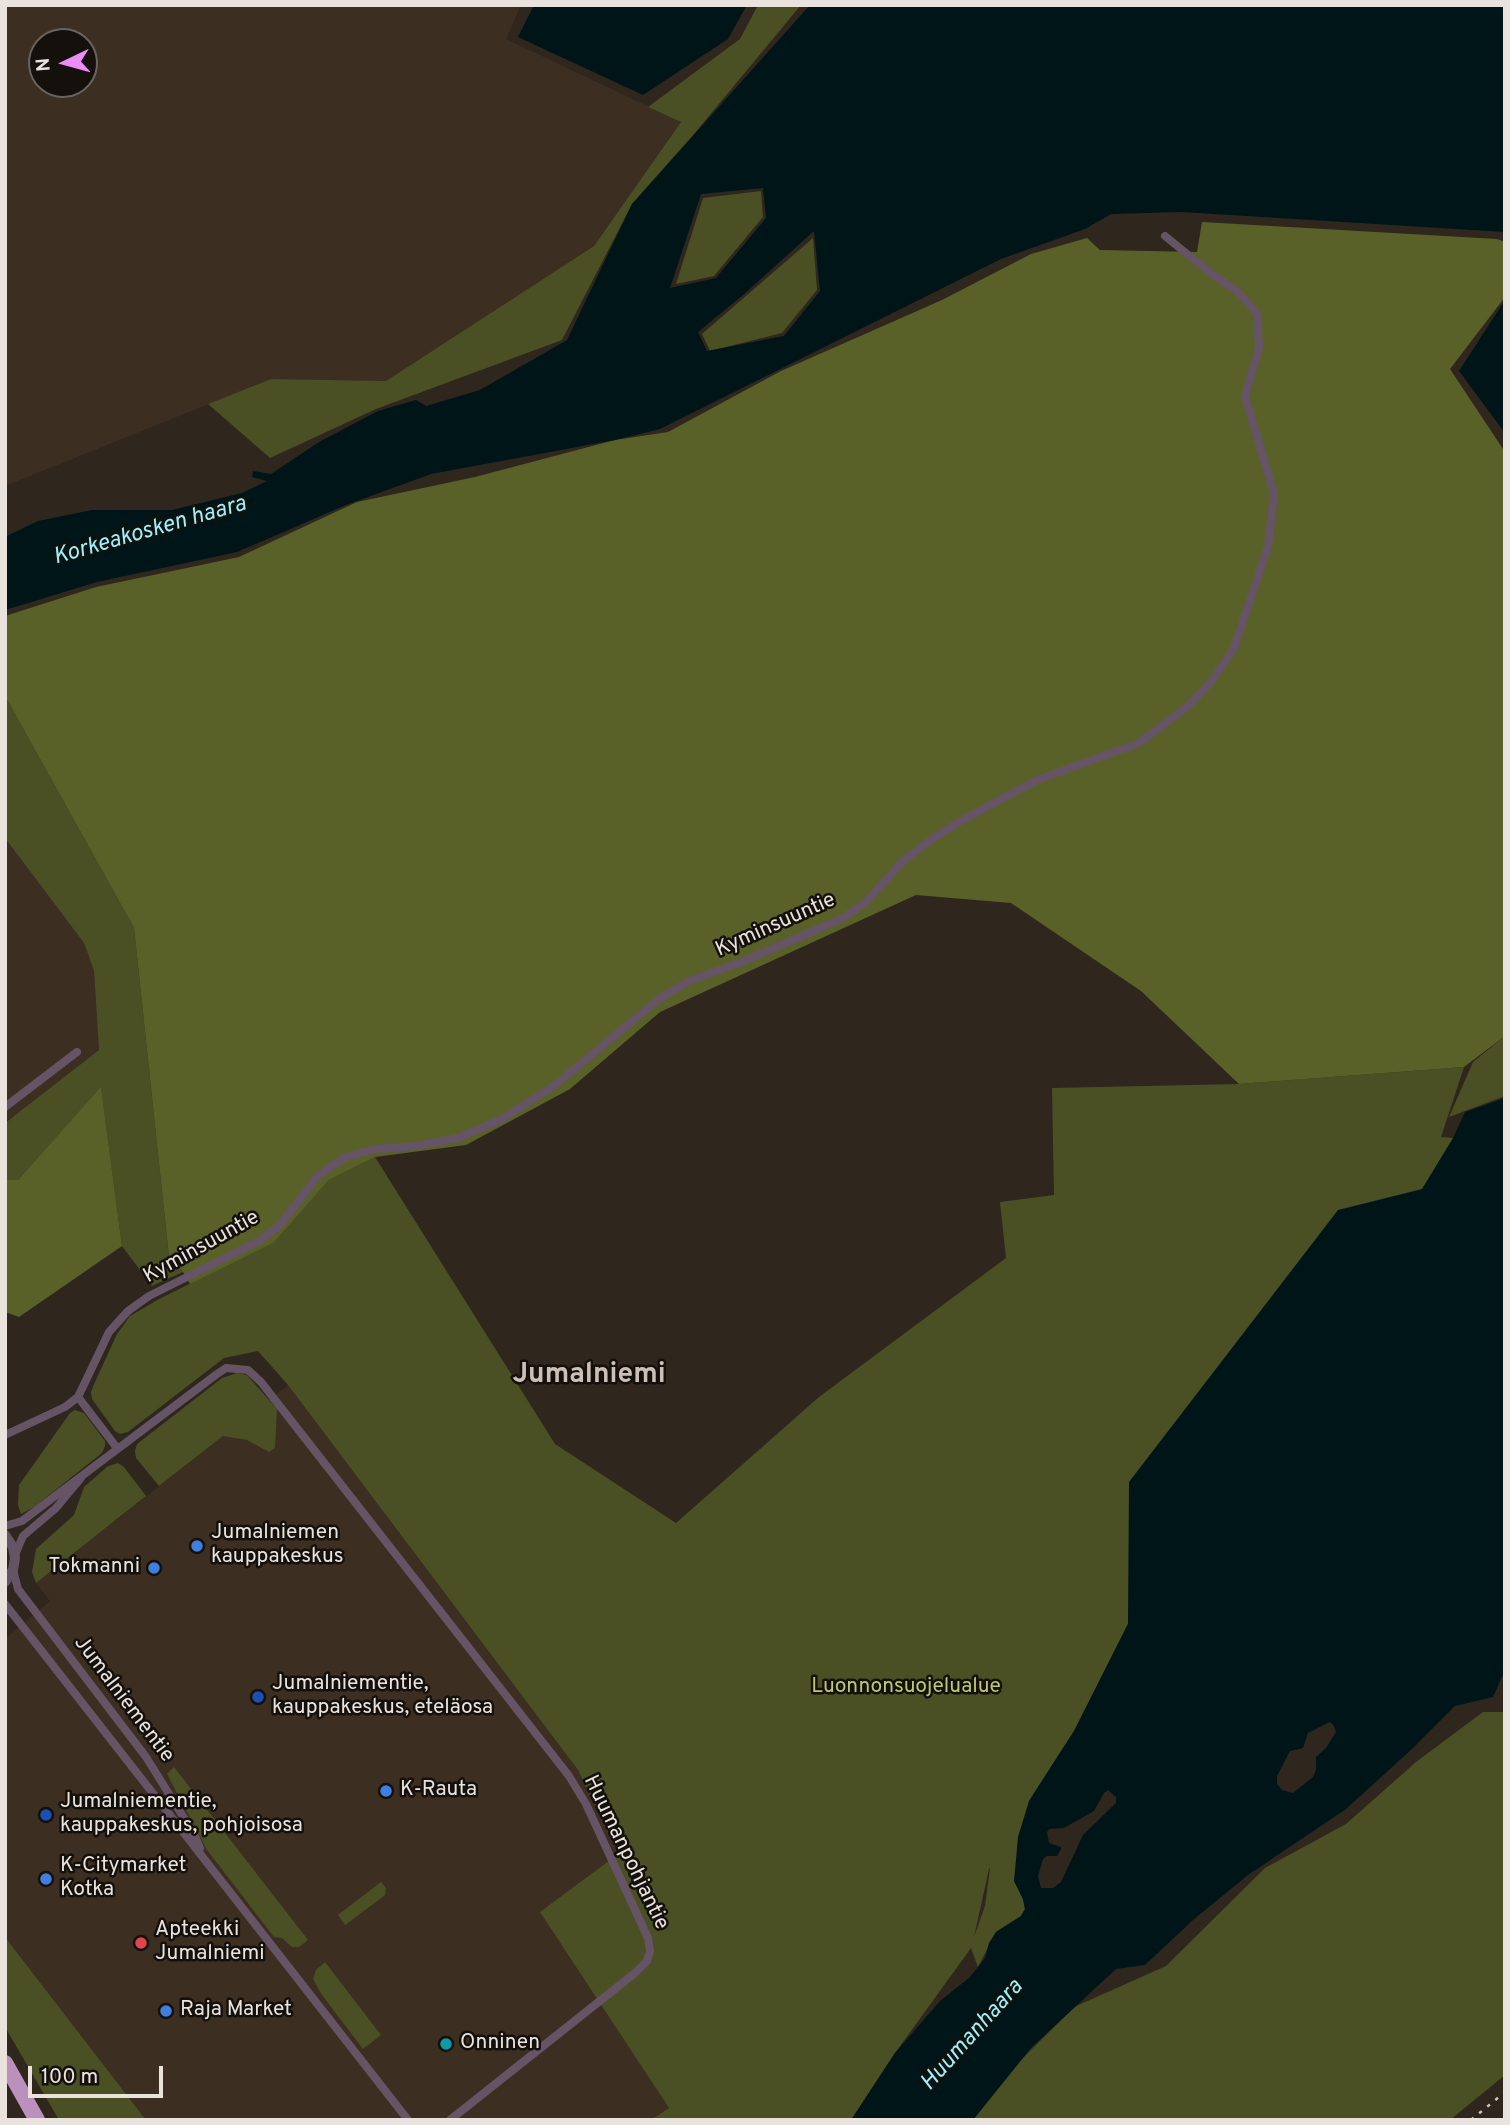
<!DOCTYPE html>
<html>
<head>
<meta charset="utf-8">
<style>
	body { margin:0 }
	#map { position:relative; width:1510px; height:2125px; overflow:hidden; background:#2f261e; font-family:Overpass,sans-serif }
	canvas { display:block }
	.frame { position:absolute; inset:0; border:7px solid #e9e2dd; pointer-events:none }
	.north { position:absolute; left:28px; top:28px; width:70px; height:70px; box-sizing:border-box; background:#14100c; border:2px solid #696460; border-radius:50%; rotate:265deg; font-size:19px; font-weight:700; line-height:28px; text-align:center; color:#e9e2dd }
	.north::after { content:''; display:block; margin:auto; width:24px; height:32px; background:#ed8cf9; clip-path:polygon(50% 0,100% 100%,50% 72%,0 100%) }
	.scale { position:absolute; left:28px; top:2066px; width:135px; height:32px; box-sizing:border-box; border:4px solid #e9e2dd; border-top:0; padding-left:9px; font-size:21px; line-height:24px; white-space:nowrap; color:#e9e2dd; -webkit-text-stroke:5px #14100c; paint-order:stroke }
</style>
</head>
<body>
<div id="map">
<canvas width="1510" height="2125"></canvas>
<div class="frame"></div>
<div class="north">N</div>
<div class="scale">100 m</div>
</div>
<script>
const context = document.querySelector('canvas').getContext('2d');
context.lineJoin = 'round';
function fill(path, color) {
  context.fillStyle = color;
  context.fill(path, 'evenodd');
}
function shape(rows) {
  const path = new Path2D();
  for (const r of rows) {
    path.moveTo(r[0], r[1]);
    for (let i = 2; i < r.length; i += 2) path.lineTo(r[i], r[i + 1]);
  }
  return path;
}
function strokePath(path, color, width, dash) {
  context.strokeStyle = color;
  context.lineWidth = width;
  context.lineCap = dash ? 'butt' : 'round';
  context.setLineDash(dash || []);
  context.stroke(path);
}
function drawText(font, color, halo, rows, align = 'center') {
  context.font = font + ' Overpass,sans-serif';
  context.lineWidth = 5;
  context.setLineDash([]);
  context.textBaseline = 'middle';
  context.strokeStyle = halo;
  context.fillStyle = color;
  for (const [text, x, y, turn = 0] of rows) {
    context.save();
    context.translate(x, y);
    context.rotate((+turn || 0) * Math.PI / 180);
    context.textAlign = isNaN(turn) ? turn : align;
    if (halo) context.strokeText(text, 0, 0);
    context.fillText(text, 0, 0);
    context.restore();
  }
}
const built = shape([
	[5,5,521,5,506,39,681,122,594,246,386,381,271,379,5,486],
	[42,42,84,42,84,84,42,84],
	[5,838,84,943,94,971,99,1050,5,1123],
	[288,1385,578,1770,618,1854,541,1912,669,2108,651,2120,146,2120,5,1937,5,1639,50,1601,36,1583]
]);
const green = shape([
	[758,5,801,5,694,134,632,204,562,340,376,409,270,458,208,404,271,379,386,381,594,246,681,122,648,107,740,39],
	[761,191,763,217,714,276,676,284,703,198],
	[813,238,817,290,782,333,710,351,702,334],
	[5,696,134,928,169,1257,183,1272,152,1286,122,1246,101,1088,18,1180,5,1180,5,1123,99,1050,94,971,84,943,5,838],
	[1505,1036,1505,1096,1449,1117,1473,1062],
	[1464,1067,1441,1137,1453,1138,1477,1181,1128,1624,1074,1731,1029,1801,1014,1881,1023,1899,1025,1909,1021,1916,996,1932,978,1967,971,1948,895,2053,851,2120,651,2120,669,2108,540,1912,618,1854,578,1770,288,1385,258,1351,224,1358,128,1432,120,1434,115,1431,92,1399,91,1392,95,1382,117,1334,130,1316,159,1299,272,1243,329,1180,375,1157,555,1444,676,1523,819,1397,1006,1258,1000,1202,1054,1195,1052,1088,1239,1084],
	[990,1868,985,1906,974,1937,989,1869],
	[237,1373,247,1375,277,1409,275,1448,269,1452,247,1440,223,1436,159,1486,136,1458,135,1451,137,1444,222,1378],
	[75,1410,84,1413,105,1441,105,1446,102,1453,34,1507,21,1514,18,1505,19,1485,70,1413],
	[118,1463,124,1467,146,1496,36,1583,32,1572,36,1549,74,1515,84,1487,108,1466],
	[1483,1712,1505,1712,1505,2075,1450,2120,973,2120,1012,2069,1074,2007,1166,1966,1265,1868,1346,1824,1416,1762],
	[174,1767,308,1940,299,1947,292,1947,282,1938,274,1937,207,1850,167,1774],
	[381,1882,386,1888,385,1895,345,1925,338,1915],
	[5,1937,146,2120,59,2120,5,2027],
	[325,1962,381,2035,363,2049,322,1995,313,1979,316,1970]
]);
const forest = shape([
	[1202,222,1497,239,1505,242,1505,297,1450,369,1505,452,1505,1036,1464,1067,1239,1084,1141,991,1011,903,916,895,660,1012,570,1089,466,1145,375,1157,329,1180,273,1243,190,1284,183,1272,169,1257,134,928,5,696,5,616,96,587,239,557,357,502,475,477,615,440,668,432,781,371,942,300,1031,254,1087,238,1100,250,1197,252],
	[101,1087,122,1246,19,1317,5,1312,5,1180,18,1180]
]);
const water = shape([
	[534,5,747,5,728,39,643,95,518,37],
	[810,5,1505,5,1505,232,1182,212,1111,214,1085,229,1001,259,660,429,615,440,431,474,346,505,237,552,97,582,5,610,5,537,38,521,92,510,172,510,242,493,267,481,252,477,253,471,271,474,319,442,378,411,416,400,426,406,480,390,567,340,632,204],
	[763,188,766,218,716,278,670,288,701,194],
	[814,231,820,291,784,336,707,351,698,332,743,295],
	[1505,300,1505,433,1459,371],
	[1505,1098,1505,1670,1493,1697,1455,1706,1413,1748,1346,1809,1248,1875,1193,1920,1145,1965,1116,1969,1031,2048,973,2120,851,2120,895,2053,940,2001,970,1977,985,1958,989,1943,996,1932,1021,1916,1025,1909,1023,1899,1014,1881,1018,1837,1029,1801,1074,1731,1128,1624,1129,1482,1338,1210,1422,1189,1453,1138,1465,1112],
	[1330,1722,1334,1726,1336,1732,1326,1748,1316,1757,1316,1770,1313,1777,1293,1793,1282,1790,1277,1784,1277,1776,1290,1751,1303,1748,1308,1733],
	[1108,1790,1116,1797,1116,1803,1083,1835,1061,1882,1053,1888,1041,1888,1038,1876,1043,1859,1047,1856,1057,1856,1061,1849,1061,1847,1049,1843,1047,1832,1049,1829,1064,1828,1094,1811,1104,1793]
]);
const minor = shape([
	[5,1107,77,1052],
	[78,1397,117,1448],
	[5,1435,65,1407,78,1397,109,1332,128,1311,149,1296,259,1241,280,1225,317,1177,330,1167,346,1157,375,1149,417,1146,458,1138,502,1119,555,1085,659,999,689,981,744,961,841,919,865,903,902,862,929,841,959,822,1037,780,1139,743,1188,706,1211,682,1234,648,1268,547,1274,494,1245,396,1259,348,1257,314,1239,293,1208,271,1165,236],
	[5,1526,22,1521,217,1374,226,1368,248,1370,261,1382,569,1776,586,1804,648,1938,650,1951,647,1961,635,1973,450,2120],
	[15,1555,23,1536,56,1508,81,1478],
	[13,1570,18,1589,146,1757,194,1834,200,1848],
	[5,1604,408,2120]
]);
const tertiary = shape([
	[5,1535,13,1547,15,1558,13,1570,5,1582]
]);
const motorway = shape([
	[5,2063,37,2120]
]);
const rail = shape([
	[1471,2120,1505,2092]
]);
const markers = [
	[197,1546,7,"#3f7fe0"],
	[154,1568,7,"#3f7fe0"],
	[258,1697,7,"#1a4fb4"],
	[386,1791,7,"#3f7fe0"],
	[46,1815,7,"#1a4fb4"],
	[46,1879,7,"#3f7fe0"],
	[141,1943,7,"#e0444e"],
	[166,2011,7,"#3f7fe0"],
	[446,2044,7,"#0f9aa8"]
];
const streetNames = [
	["Kyminsuuntie",776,926,-24],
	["Kyminsuuntie",202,1248,-29],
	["Jumalniementie",123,1700,53],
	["Huumanpohjantie",625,1853,64]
];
const poiNames = [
	["Jumalniemen",211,1534],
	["kauppakeskus",211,1558],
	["Tokmanni",140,1568,"right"],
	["Jumalniementie,",272,1685],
	["kauppakeskus, eteläosa",272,1709],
	["K-Rauta",400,1791],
	["Jumalniementie,",60,1803],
	["kauppakeskus, pohjoisosa",60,1827],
	["K-Citymarket",60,1867],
	["Kotka",60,1891],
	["Apteekki",155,1931],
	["Jumalniemi",155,1955],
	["Raja Market",180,2011],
	["Onninen",460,2044]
];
const parkNames = [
	["Luonnonsuojelualue",906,1688]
];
const waterNames = [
	["Korkeakosken haara",150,532,-16],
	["Huumanhaara",973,2036,-48]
];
const districtNames = [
	["Jumalniemi",589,1376]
];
fill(built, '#3d2e22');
fill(green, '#4a5024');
fill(forest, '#5a6128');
fill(water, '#001518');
strokePath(minor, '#655466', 8);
strokePath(tertiary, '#655466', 10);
strokePath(motorway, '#bb90bd', 16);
strokePath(rail, '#cdc6c1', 2.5, [3.5, 7]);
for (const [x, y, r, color] of markers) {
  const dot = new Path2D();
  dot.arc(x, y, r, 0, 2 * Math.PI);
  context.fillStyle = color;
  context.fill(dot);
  strokePath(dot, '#14100c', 2.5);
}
drawText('21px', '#e9e2dd', '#14100c', streetNames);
drawText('21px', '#e9e2dd', '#14100c', poiNames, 'left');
drawText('21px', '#bcc973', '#14100c', parkNames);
drawText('italic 23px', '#98f3fe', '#14100c', waterNames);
drawText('bold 28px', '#ccbfb6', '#14100c', districtNames);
</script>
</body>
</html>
